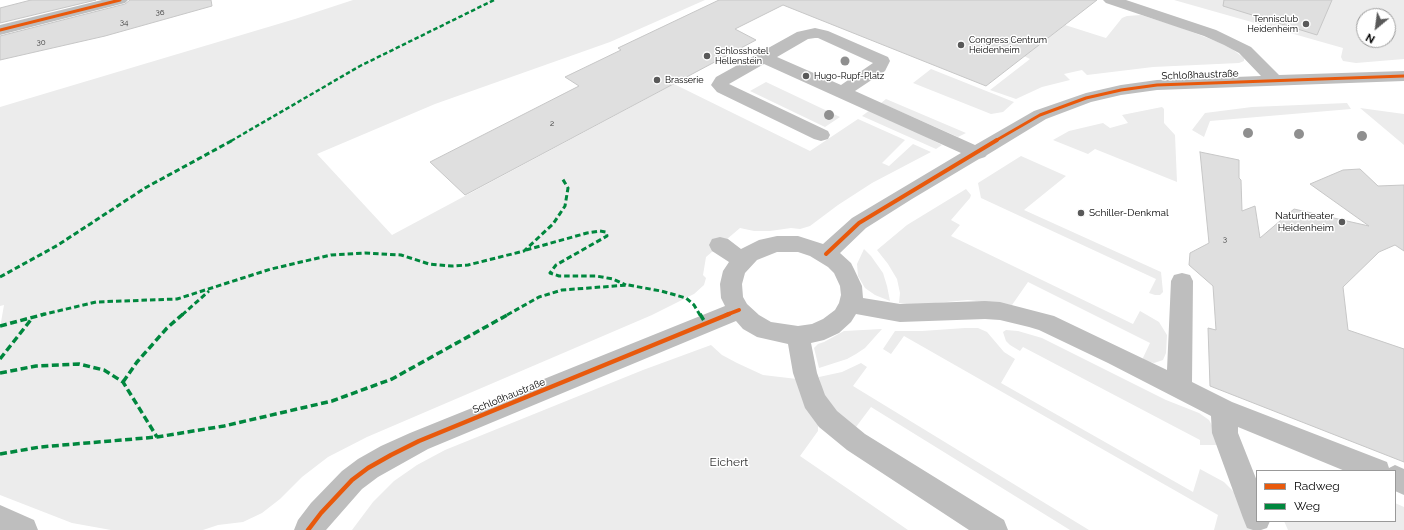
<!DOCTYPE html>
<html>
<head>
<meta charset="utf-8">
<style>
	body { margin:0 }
	#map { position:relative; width:1404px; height:530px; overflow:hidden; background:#fff; font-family:Raleway,sans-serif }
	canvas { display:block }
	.legend { position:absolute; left:1256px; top:470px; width:140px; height:52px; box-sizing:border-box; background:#fff; border:1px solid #999; margin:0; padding:5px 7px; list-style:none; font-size:12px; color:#000 }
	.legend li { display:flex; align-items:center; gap:8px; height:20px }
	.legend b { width:20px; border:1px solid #999 }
	.north { position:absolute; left:1356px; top:8px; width:40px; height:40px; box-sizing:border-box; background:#fff; border:1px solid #999; border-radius:50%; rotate:209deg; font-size:11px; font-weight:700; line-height:16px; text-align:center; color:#000 }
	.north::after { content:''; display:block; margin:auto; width:14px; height:18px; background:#595959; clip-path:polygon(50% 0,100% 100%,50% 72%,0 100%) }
</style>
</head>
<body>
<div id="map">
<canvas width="1404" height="530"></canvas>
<ul class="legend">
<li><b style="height:5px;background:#e8590c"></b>Radweg</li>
<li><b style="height:5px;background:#00873e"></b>Weg</li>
</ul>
<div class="north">N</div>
</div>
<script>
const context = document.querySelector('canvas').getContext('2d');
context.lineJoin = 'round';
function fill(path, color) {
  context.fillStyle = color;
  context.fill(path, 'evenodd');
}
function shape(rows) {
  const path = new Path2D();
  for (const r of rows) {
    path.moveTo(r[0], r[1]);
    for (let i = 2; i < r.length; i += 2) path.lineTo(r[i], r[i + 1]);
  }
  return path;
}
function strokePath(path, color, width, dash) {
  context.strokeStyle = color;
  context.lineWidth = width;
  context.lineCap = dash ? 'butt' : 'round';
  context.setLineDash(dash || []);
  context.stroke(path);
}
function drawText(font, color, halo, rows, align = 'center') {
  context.font = font + ' Raleway,sans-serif';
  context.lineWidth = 3;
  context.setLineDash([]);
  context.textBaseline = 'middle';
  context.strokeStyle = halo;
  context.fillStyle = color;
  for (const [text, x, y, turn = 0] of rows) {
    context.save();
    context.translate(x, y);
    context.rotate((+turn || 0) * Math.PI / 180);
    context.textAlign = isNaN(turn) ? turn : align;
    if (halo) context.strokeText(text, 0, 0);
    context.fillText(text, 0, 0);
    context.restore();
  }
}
const green = shape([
	[353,0,705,0,610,42,435,104,317,154,392,235,674,84,810,151,858,119,905,140,882,163,889,166,913,144,931,152,872,183,838,205,810,226,800,229,791,228,770,231,754,231,740,228,706,257,703,275,706,278,704,285,694,294,652,315,367,437,328,457,302,477,280,499,262,513,243,522,218,525,203,530,111,530,72,523,0,495,0,328,4,305,0,306,0,107,295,19],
	[1174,0,1404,0,1404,59,1356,63,1343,61,1341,57,1343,48],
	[1364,16,1388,16,1388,40,1364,40],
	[1141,15,1179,27,1218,42,1232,49,1244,58,1244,61,1239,63,1153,67,1087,75,1082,70,1064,74,1070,80,1042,87,1016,99,990,90,1030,59,1024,56,1065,25,1106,38,1122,18,1127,16],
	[931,69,1014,102,1003,112,991,114,913,83],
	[766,82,840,117,825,127,750,91],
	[886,99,966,133,958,137,881,103],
	[1347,103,1351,109,1210,121,1204,137,1192,130,1205,113,1252,107],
	[1162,107,1164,109,1164,123,1175,135,1177,182,1095,149,1088,154,1053,140,1069,131,1103,123,1110,128,1128,123,1122,115],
	[1360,108,1404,114,1404,145],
	[870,110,913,130,942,145,936,149,862,116],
	[1021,156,1066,176,1024,210,1161,272,1163,292,1160,295,1155,295,1149,293,1156,279,981,198,978,183],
	[966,189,971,195,970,198,951,220,960,225,951,236,1133,324,1140,311,1147,315,1159,322,1167,335,1166,353,1163,360,1154,363,1142,360,1150,343,1028,282,1012,305,968,300,913,305,899,303,900,293,897,279,888,264,877,250,907,225],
	[864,249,871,256,883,273,887,286,890,301,875,295,865,288,858,276,857,264],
	[965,328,978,328,987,332,1004,352,1015,359,1001,383,1193,492,1200,469,1224,482,1237,495,1253,530,1214,530,1218,515,904,336,891,354,883,349,895,331,922,331],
	[882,329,865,348,856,354,847,359,819,368,814,348,818,344,824,342,844,331],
	[1006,330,1018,331,1042,338,1166,400,1199,413,1209,420,1220,440,1216,445,1200,445,1200,440,1023,347,1020,351,1010,345,1006,341,1003,332],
	[711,345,722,355,737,363,763,375,797,379,818,421,818,431,800,456,908,530,352,530,373,502,394,481,417,465,445,450,643,370],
	[861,363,867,367,853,386,1089,530,1070,530,871,407,856,427,833,413,823,397,819,377,842,372],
	[1395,503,1404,507,1404,530,1288,530,1284,521,1395,521]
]);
const building = shape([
	[31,0,96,0,0,23,0,8,31,0],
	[130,0,211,0,212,6,105,36,0,60,0,36,125,4,130,0],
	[719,0,1097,0,986,86,783,5,735,29,756,40,465,195,430,162,579,86,565,77,621,50,618,48,719,0],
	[1224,0,1332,0,1317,35,1223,6,1224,0],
	[1200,152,1239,160,1239,178,1241,180,1242,211,1255,206,1260,238,1294,209,1369,226,1310,184,1343,170,1360,169,1378,186,1404,185,1404,251,1395,245,1379,252,1343,287,1348,330,1404,349,1404,462,1210,386,1208,328,1216,330,1213,286,1189,265,1190,253,1209,243,1200,152]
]);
const minor = shape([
	[102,0,128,0,125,3,0,35,0,25,102,0],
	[1103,0,1126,0,1216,30,1251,47,1279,75,1404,71,1404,81,1157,90,1121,95,1091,102,1046,119,987,155,985,157,979,159,912,199,866,228,840,253,851,263,854,269,862,286,863,298,900,304,985,301,1000,302,1054,316,1167,370,1171,281,1174,275,1182,273,1190,275,1193,281,1192,382,1232,402,1387,462,1389,468,1395,465,1404,469,1404,495,1395,491,1395,471,1345,471,1238,427,1238,433,1257,481,1257,521,1270,521,1267,528,1261,530,1253,530,1247,528,1243,518,1212,433,1211,416,1108,363,1039,330,1029,327,1000,320,985,319,900,322,856,314,851,322,839,333,824,340,811,343,817,373,825,395,837,411,865,434,1004,520,1008,530,969,530,847,450,819,427,805,408,793,373,788,344,757,337,743,329,736,321,428,449,378,477,362,489,326,530,294,530,298,520,311,503,342,471,358,459,381,446,410,433,725,306,721,298,720,284,723,271,729,262,712,251,709,245,712,239,720,237,728,239,741,249,759,240,777,236,798,236,823,244,852,218,961,153,764,64,729,84,828,131,830,135,828,139,821,141,814,139,717,92,711,85,716,77,797,32,815,28,828,31,888,57,890,61,885,71,855,91,975,145,1034,111,1086,93,1121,85,1157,80,1261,76,1239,53,1224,45,1204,36,1106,3,1103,0],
	[815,38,818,38,873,63,841,85,777,57,808,39,815,38],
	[777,252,798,252,810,256,828,267,834,273,840,286,841,295,839,303,835,310,823,319,812,324,798,326,771,322,759,315,747,304,743,297,742,284,745,273,757,260,777,252],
	[0,505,34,520,38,530,0,530,0,505]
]);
const quietFar2 = shape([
	[231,141,360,66,494,0]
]);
const quietFar1 = shape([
	[526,250,587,233,600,231,606,232,607,236,556,265,550,273,559,276,596,276,613,279,626,285],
	[0,277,58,245,145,188,233,140],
	[41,315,96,302,177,299,271,269,331,255,365,253,401,255,429,264,452,266,468,265,524,251,553,224,565,206,568,188,562,178],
	[182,315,209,291],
	[507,315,539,297,562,290,628,285,661,291,686,298,694,305,700,315]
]);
const quiet = shape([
	[700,314,706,324],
	[0,326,45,314],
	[0,359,33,317],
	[0,373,36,366,79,364,104,370,123,382,157,437],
	[123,382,137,362,167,328,183,314],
	[0,454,40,447,157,437,224,426,332,401,392,379,509,314]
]);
const cyclewayFar2 = shape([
	[0,30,120,0],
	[995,141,1040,115,1086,98,1121,90,1157,85,1404,76]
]);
const cyclewayFar1 = shape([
	[826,254,859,223,997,140],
	[726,315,739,310]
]);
const cycleway = shape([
	[308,530,321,513,352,480,368,468,391,455,419,441,729,314]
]);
const trees = [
	[845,61,4.5],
	[829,115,5],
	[1248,133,5],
	[1299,134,5],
	[1362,136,5]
];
const markers = [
	[1306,24,4,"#595959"],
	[961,45,4,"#595959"],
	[707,56,4,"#595959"],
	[806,76,4,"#595959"],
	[657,80,4,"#595959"],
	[1081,213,4,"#595959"],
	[1342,222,4,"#595959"]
];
const numberNames = [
	["36",160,13],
	["34",124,23],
	["30",41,43],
	["2",552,124],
	["3",1225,240]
];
const farPoinames = [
	["Tennisclub",1298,19,"right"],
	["Heidenheim",1298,29,"right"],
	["Congress Centrum",969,40],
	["Heidenheim",969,50],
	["Schlosshotel",715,51],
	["Hellenstein",715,61],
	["Hugo-Rupf-Platz",814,76],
	["Brasserie",665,80]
];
const streetNames = [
	["Schloßhaustraße",1200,75,-2],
	["Schloßhaustraße",509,396,-22]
];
const poiNames = [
	["Schiller-Denkmal",1089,213],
	["Naturtheater",1334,216,"right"],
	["Heidenheim",1334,228,"right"]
];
const nearParknames = [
	["Eichert",729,462]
];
fill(green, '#ececec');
fill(building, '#dfdfdf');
strokePath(building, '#c7c7c7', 1);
fill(minor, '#bebebe');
strokePath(quietFar2, '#00873e', 2.5, [4.5, 2.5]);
strokePath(quietFar1, '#00873e', 3, [5.5, 3]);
strokePath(quiet, '#00873e', 3.5, [7, 3.5]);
strokePath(cyclewayFar2, '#e8590c', 3);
strokePath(cyclewayFar1, '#e8590c', 4);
strokePath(cycleway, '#e8590c', 4.5);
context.fillStyle = '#8f8f8f';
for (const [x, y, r] of trees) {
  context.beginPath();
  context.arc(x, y, r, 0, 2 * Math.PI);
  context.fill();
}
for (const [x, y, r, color] of markers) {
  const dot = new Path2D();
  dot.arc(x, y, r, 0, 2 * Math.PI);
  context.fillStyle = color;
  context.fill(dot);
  strokePath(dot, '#fff', 1.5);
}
drawText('8px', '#383838', null, numberNames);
drawText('9px', '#000', '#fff', farPoinames, 'left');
drawText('10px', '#000', '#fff', streetNames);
drawText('10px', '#000', '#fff', poiNames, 'left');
drawText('12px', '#333', '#fff', nearParknames);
</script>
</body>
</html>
